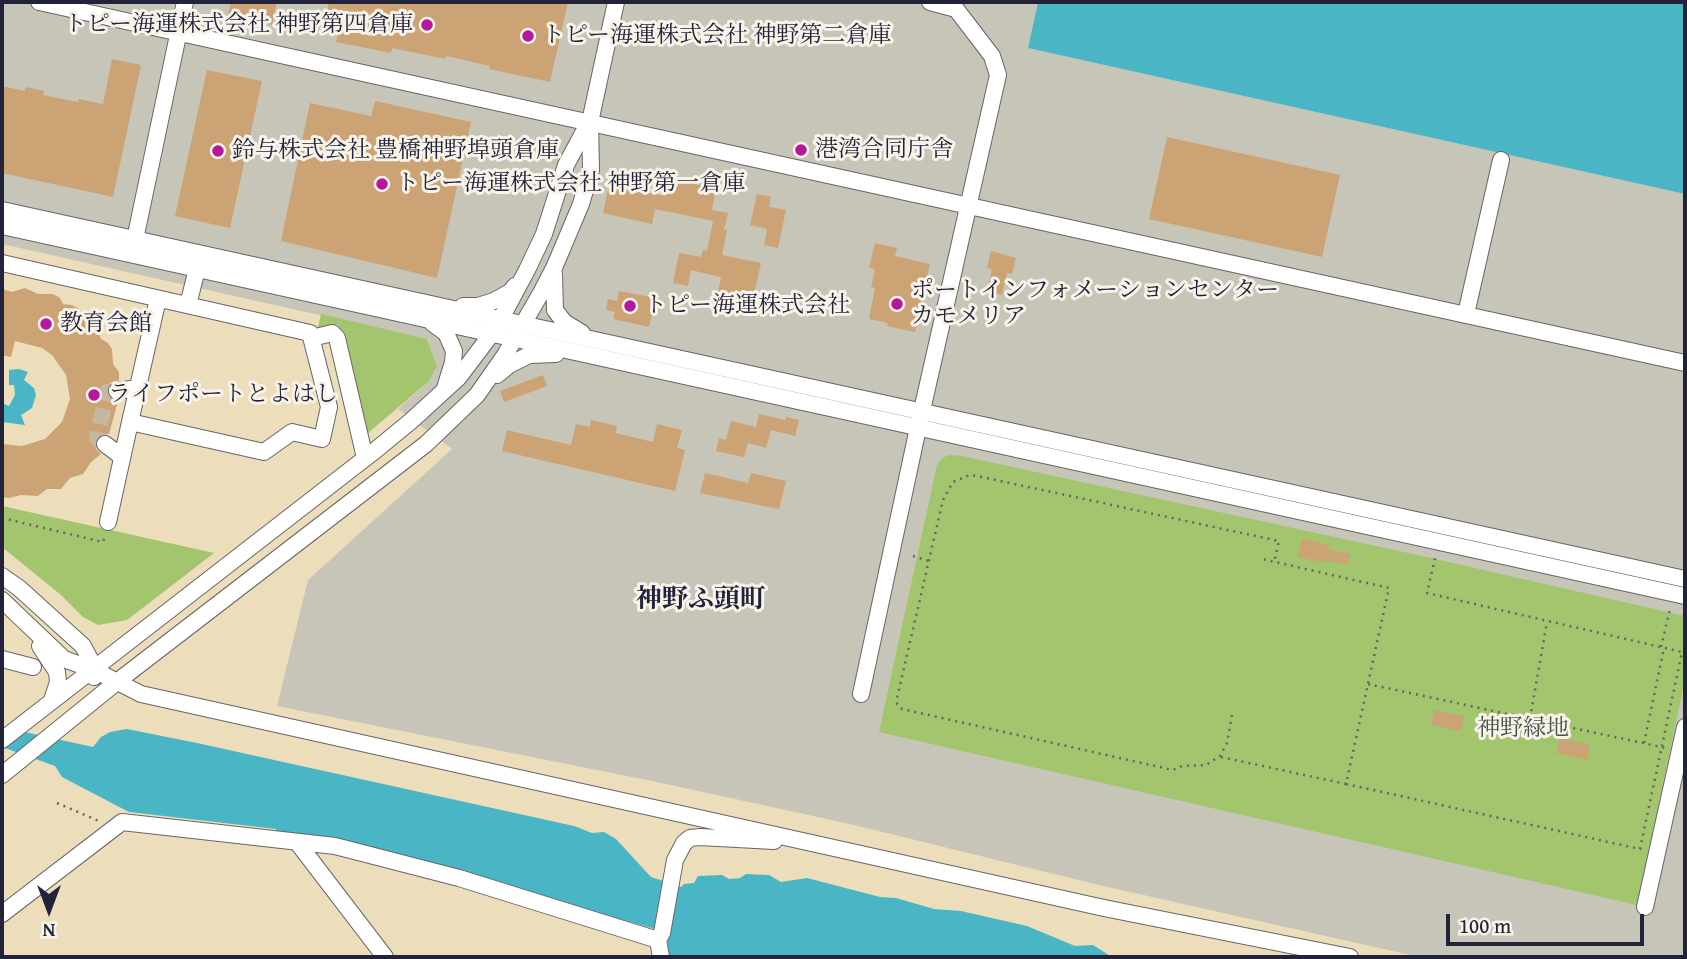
<!DOCTYPE html>
<html>
<head>
<meta charset="utf-8">
<style>
	body { margin:0 }
	#map { position:relative; width:1687px; height:959px; overflow:hidden; background:#ecdebb; font-family:"Gentium Book Plus",serif }
	canvas { display:block }
	.frame { position:absolute; inset:0; border:4px solid #22223b; pointer-events:none }
	.north { position:absolute; left:14px; top:875px; width:70px; height:70px; -webkit-text-stroke:5px #f7f3e8; paint-order:stroke; rotate:180deg; font-size:19px; font-weight:700; line-height:28px; text-align:center; color:#22223b }
	.north::after { content:''; display:block; margin:auto; width:24px; height:32px; background:#22223b; clip-path:polygon(50% 0,100% 100%,50% 72%,0 100%) }
	.scale { position:absolute; left:1446px; top:914px; width:198px; height:32px; box-sizing:border-box; border:4px solid #22223b; border-top:0; padding-left:9px; font-size:21px; line-height:24px; white-space:nowrap; color:#22223b; -webkit-text-stroke:5px #f7f3e8; paint-order:stroke }
</style>
</head>
<body>
<div id="map">
<canvas width="1687" height="959"></canvas>
<div class="frame"></div>
<div class="north">N</div>
<div class="scale">100 m</div>
</div>
<script>
const context = document.querySelector('canvas').getContext('2d');
context.lineJoin = 'round';
function fill(path, color) {
  context.fillStyle = color;
  context.fill(path, 'evenodd');
}
function shape(rows) {
  const path = new Path2D();
  for (const r of rows) {
    path.moveTo(r[0], r[1]);
    for (let i = 2; i < r.length; i += 2) path.lineTo(r[i], r[i + 1]);
  }
  return path;
}
function strokePath(path, color, width, dash) {
  context.strokeStyle = color;
  context.lineWidth = width;
  context.lineCap = dash ? 'butt' : 'round';
  context.setLineDash(dash || []);
  context.stroke(path);
}
function drawText(font, color, halo, rows, align = 'center') {
  context.font = font + ' "Gentium Book Plus","Noto Serif JP",serif';
  context.lineWidth = 6;
  context.setLineDash([]);
  context.textBaseline = 'middle';
  context.strokeStyle = halo;
  context.fillStyle = color;
  for (const [text, x, y, turn = 0] of rows) {
    context.save();
    context.translate(x, y);
    context.rotate((+turn || 0) * Math.PI / 180);
    context.textAlign = isNaN(turn) ? turn : align;
    if (halo) context.strokeText(text, 0, 0);
    context.fillText(text, 0, 0);
    context.restore();
  }
}
const industrial = shape([
	[2,2,1038,2,1028,48,1685,194,1685,957,1419,957,1099,885,854,825,662,783,277,706,308,580,452,449,398,409,429,381,437,366,427,339,2,244]
]);
const green = shape([
	[321,314,427,339,437,366,429,381,367,434,343,332,337,325,318,327],
	[950,455,962,456,1431,558,1685,616,1685,680,1637,905,879,732,937,465,942,458],
	[2,506,214,553,127,620,98,625,83,617,61,595,2,547]
]);
const water = shape([
	[1038,2,1685,2,1685,194,1028,48],
	[19,369,28,372,24,380,34,388,36,395,32,408,21,415,25,425,2,422,2,408,4,404,9,406,15,395,14,385,9,385,9,370],
	[2,727,93,747,101,737,110,732,127,729,197,743,574,826,592,833,604,832,616,839,651,877,681,887,684,884,694,883,698,876,722,875,729,879,740,878,746,874,769,875,781,882,807,878,880,897,896,898,934,909,961,911,1027,926,1075,946,1093,945,1112,957,666,957,669,933,342,840,277,833,276,829,129,812,62,777,55,766,2,747]
]);
const building = shape([
	[231,2,277,2,272,25,228,15],
	[329,2,568,2,550,82,489,69,490,66,446,56,446,59,392,48,391,53,336,42,338,34,322,31],
	[112,59,141,65,113,197,2,173,2,86,25,91,26,87,44,91,43,95,78,102,79,99,103,104],
	[207,70,262,81,230,228,175,216],
	[375,101,471,122,437,278,281,241,310,103,371,116],
	[1167,137,1340,175,1322,257,1149,219],
	[668,178,716,189,712,210,728,213,724,230,727,230,722,255,761,263,753,299,718,292,721,277,691,270,688,286,673,283,679,253,701,257,703,250,707,251,713,221,655,209,652,224,603,213,609,185,665,196],
	[757,194,771,197,769,207,786,210,778,248,764,245,767,229,750,225],
	[875,243,897,248,895,256,930,264,915,332,887,326,888,323,869,319,875,288,871,287,875,269,869,268],
	[991,251,1016,258,1012,274,1007,273,1002,295,987,291,992,269,987,268],
	[25,288,38,294,53,294,60,298,63,304,71,305,78,308,83,314,84,319,92,322,97,327,101,339,108,343,112,349,113,364,119,372,119,380,110,383,107,392,109,398,118,401,109,434,100,435,95,442,96,449,101,454,91,462,83,474,70,478,61,489,47,489,38,496,21,495,9,498,2,497,2,444,22,446,45,439,62,422,70,399,66,375,52,355,42,348,15,341,11,357,2,355,2,289,12,292],
	[619,291,656,298,649,327,613,319,615,312,606,310,608,299,617,301],
	[543,375,547,386,504,402,500,391],
	[759,414,785,420,786,417,799,420,795,436,771,430,766,448,748,443,744,457,716,451,719,438,726,440,731,421,756,427],
	[591,420,617,426,616,433,653,442,657,424,682,430,677,448,685,450,675,491,502,451,507,430,571,445,576,424,590,427],
	[705,473,748,483,751,473,786,481,779,509,700,493],
	[1302,538,1329,545,1328,549,1351,554,1348,565,1326,560,1325,563,1298,557],
	[1434,710,1464,716,1461,731,1431,725],
	[1560,738,1590,745,1587,760,1556,753]
]);
const minorTunnel = shape([
	[105,444,97,438,107,392,117,391]
]);
const path = shape([
	[2,518,103,542,105,536],
	[913,556,929,561],
	[1661,647,1670,609],
	[1368,684,1666,748],
	[1232,715,1227,743,1220,756,1206,765,1182,766,1173,770,902,709,897,704,897,698,943,500,953,482,970,475,982,477,1279,541,1274,563],
	[1530,718,1547,622],
	[1644,743,1664,648],
	[1221,757,1346,784,1389,588,1262,559],
	[1346,784,1640,849,1682,652,1427,593,1435,558],
	[57,803,99,821]
]);
const minor = shape([
	[39,2,1685,363],
	[2,210,1685,579],
	[2,226,1685,596],
	[133,249,185,2],
	[2,263,310,333,329,407,322,439,292,432,264,452,130,422,158,299],
	[554,274,555,310,564,322,582,333],
	[188,305,197,269],
	[463,306,478,306,494,301,510,292,515,286],
	[1466,314,1501,160],
	[432,323,446,333,454,351,453,362,445,388],
	[312,338,332,333,337,338,365,458],
	[497,375,509,365,529,355,556,354],
	[117,391,138,388],
	[105,444,122,457],
	[108,522,130,422],
	[2,576,19,588,83,646,92,663,94,677],
	[2,600,64,659,94,670,141,694,1104,908,1350,957],
	[40,646,57,672,58,682,52,700],
	[2,659,33,667],
	[861,694,918,428,998,75,992,56,956,9,930,2],
	[2,740,372,453,411,421,459,377,496,328,527,270,544,234,566,165,589,122],
	[2,775,118,681,426,444,477,395,505,355,541,293,554,268,581,204,591,170,590,122,616,2],
	[297,842,385,957],
	[1645,907,1685,727],
	[2,914,122,822,335,846,459,878,658,940],
	[661,957,658,940,662,933,675,860,684,843,690,838,700,837,774,841]
]);
const markers = [
	[427,25,7,"#b5179e"],
	[528,36,7,"#b5179e"],
	[801,150,7,"#b5179e"],
	[218,151,7,"#b5179e"],
	[382,184,7,"#b5179e"],
	[897,304,7,"#b5179e"],
	[630,306,7,"#b5179e"],
	[46,324,7,"#b5179e"],
	[94,395,7,"#b5179e"]
];
const poiNames = [
	["トピー海運株式会社 神野第四倉庫",413,25,"right"],
	["トピー海運株式会社 神野第二倉庫",542,36],
	["港湾合同庁舎",815,150],
	["鈴与株式会社 豊橋神野埠頭倉庫",232,151],
	["トピー海運株式会社 神野第一倉庫",396,184],
	["ポートインフォメーションセンター",911,291],
	["カモメリア",911,317],
	["トピー海運株式会社",644,306],
	["教育会館",60,324],
	["ライフポートとよはし",108,395]
];
const parkNames = [
	["神野緑地",1523,729]
];
const quarterNames = [
	["神野ふ頭町",701,600]
];
fill(industrial, '#c7c5b8');
fill(green, '#a2c56e');
fill(water, '#49b5c5');
fill(building, '#cca374');
strokePath(minorTunnel, '#c4b8a1', 16, [16, 8]);
strokePath(minor, '#696468', 18);
strokePath(path, '#696468', 2.5, [2, 5]);
strokePath(minor, '#fff', 16);
for (const [x, y, r, color] of markers) {
  const dot = new Path2D();
  dot.arc(x, y, r, 0, 2 * Math.PI);
  context.fillStyle = color;
  context.fill(dot);
  strokePath(dot, '#f7f3e8', 2.5);
}
drawText('23px', '#22223b', '#f7f3e8', poiNames, 'left');
drawText('23px', '#48534a', '#f7f3e8', parkNames);
drawText('bold 26px', '#22223b', '#f7f3e8', quarterNames);
</script>
</body>
</html>
